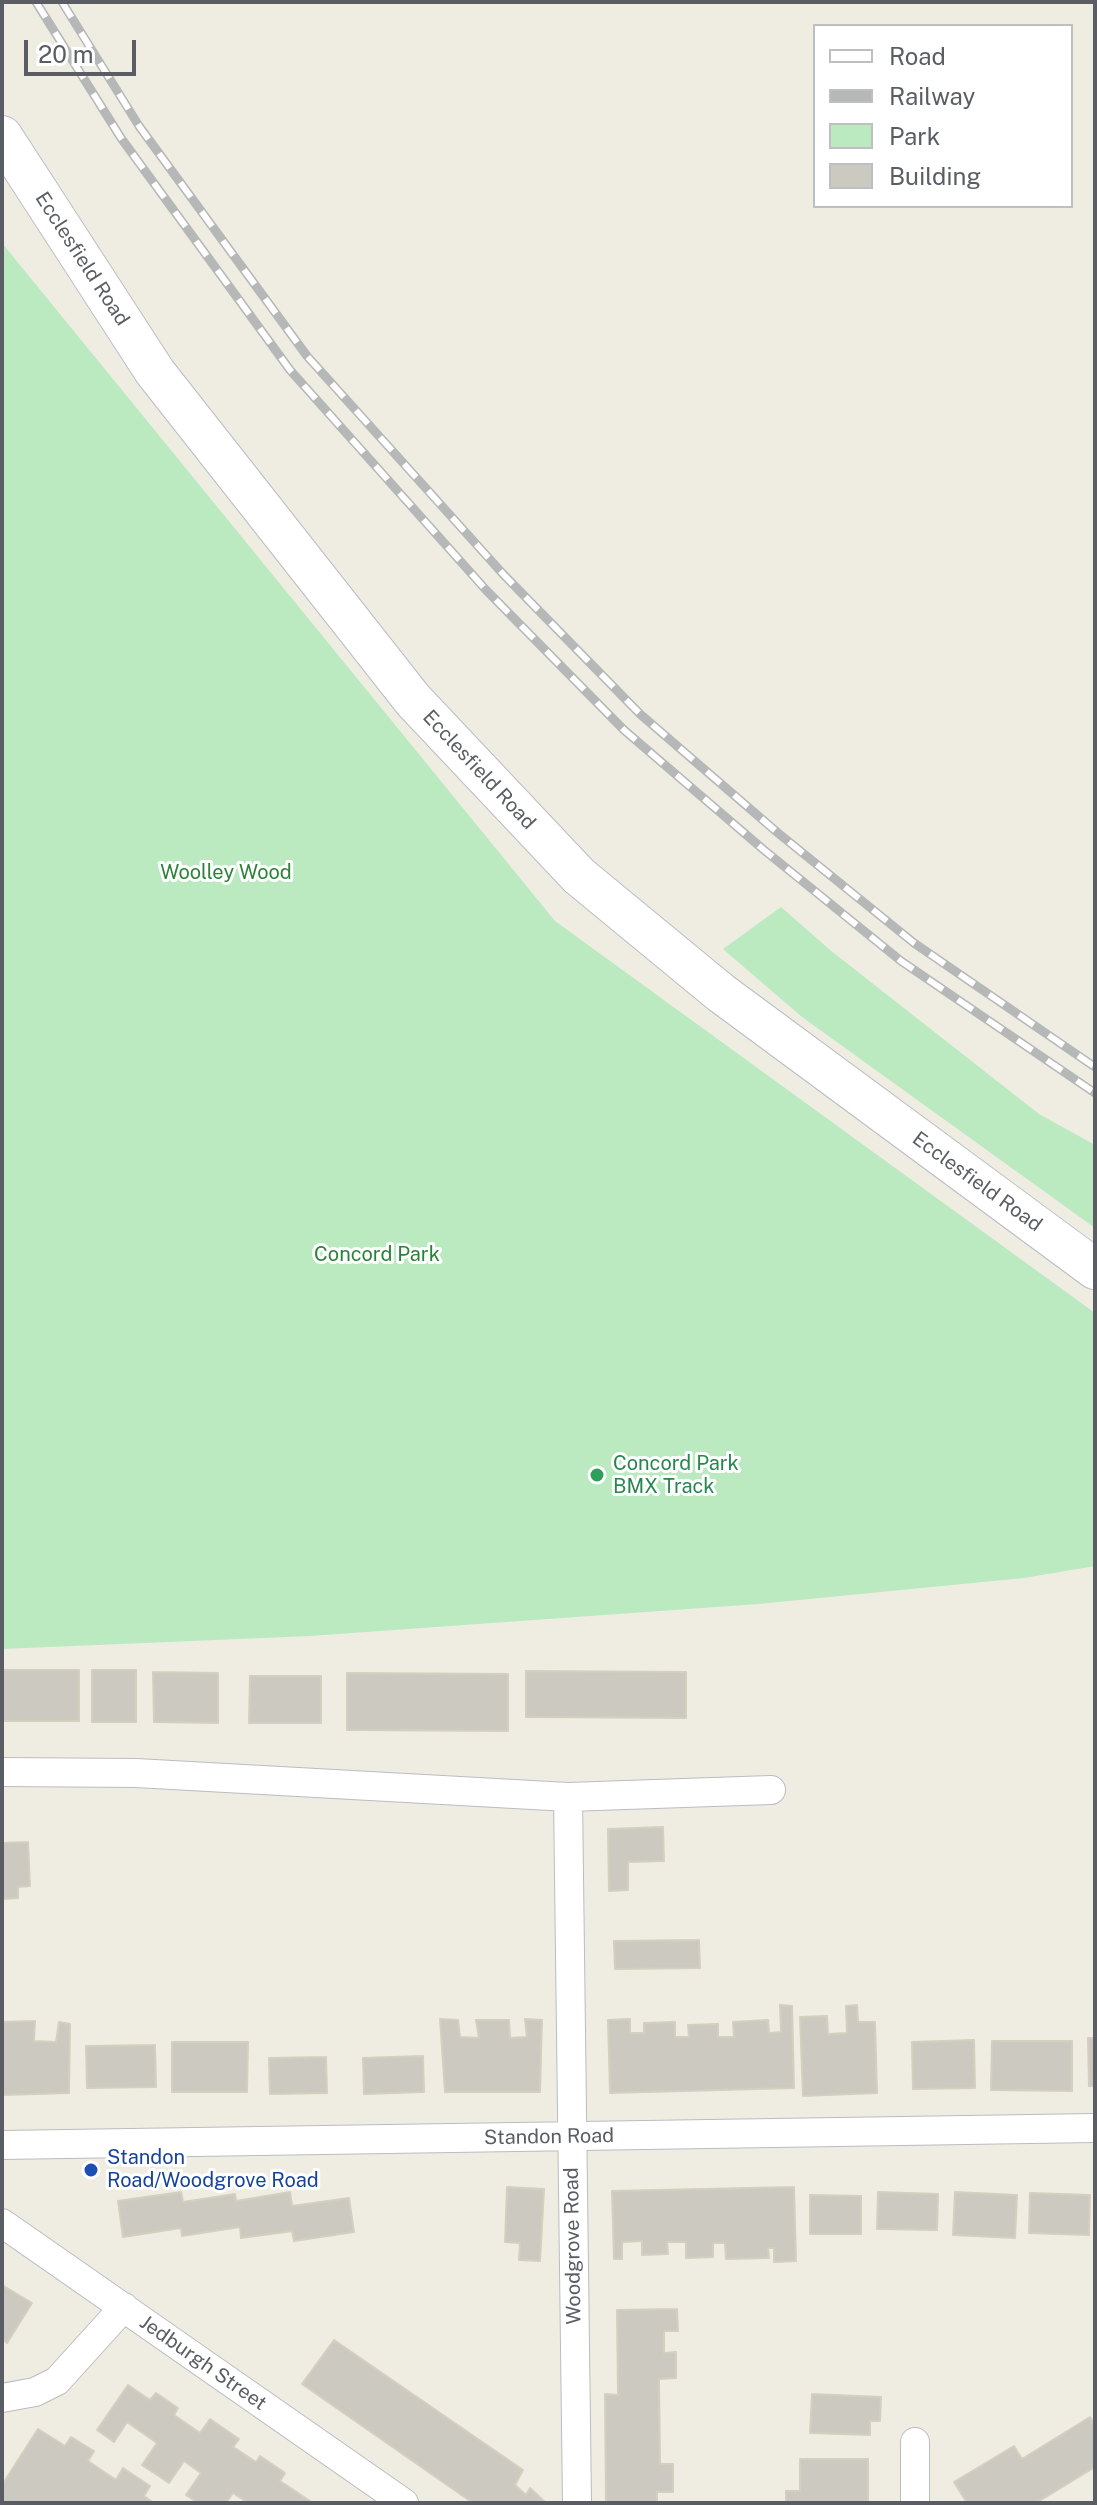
<!DOCTYPE html>
<html>
<head>
<meta charset="utf-8">
<style>
	body { margin:0 }
	#map { position:relative; width:1097px; height:2505px; overflow:hidden; background:#efede2; font-family:"Public Sans",sans-serif }
	canvas { display:block }
	.frame { position:absolute; inset:0; border:4px solid #5a5e64; pointer-events:none }
	.legend { position:absolute; left:813px; top:24px; width:260px; height:184px; box-sizing:border-box; background:#fff; border:2px solid #bdbfc1; margin:0; padding:10px 14px; list-style:none; font-size:24px; color:#5a5e64 }
	.legend li { display:flex; align-items:center; gap:16px; height:40px }
	.legend b { width:40px; border:2px solid #bdbfc1 }
	.scale { position:absolute; left:24px; top:40px; width:112px; height:36px; box-sizing:border-box; border:4px solid #5a5e64; border-top:0; padding-left:10px; font-size:24px; line-height:28px; white-space:nowrap; color:#5a5e64; -webkit-text-stroke:6px #fff; paint-order:stroke }
</style>
</head>
<body>
<div id="map">
<canvas width="1097" height="2505"></canvas>
<div class="frame"></div>
<ul class="legend">
<li><b style="height:10px;background:#fff"></b>Road</li>
<li><b style="height:10px;background:#b6b7b7"></b>Railway</li>
<li><b style="height:22px;background:#bbe9c0"></b>Park</li>
<li><b style="height:22px;background:#cccac0"></b>Building</li>
</ul>
<div class="scale">20 m</div>
</div>
<script>
const context = document.querySelector('canvas').getContext('2d');
context.lineJoin = 'round';
function fill(path, color) {
  context.fillStyle = color;
  context.fill(path, 'evenodd');
}
function shape(rows) {
  const path = new Path2D();
  for (const r of rows) {
    path.moveTo(r[0], r[1]);
    for (let i = 2; i < r.length; i += 2) path.lineTo(r[i], r[i + 1]);
  }
  return path;
}
function strokePath(path, color, width, dash) {
  context.strokeStyle = color;
  context.lineWidth = width;
  context.lineCap = dash ? 'butt' : 'round';
  context.setLineDash(dash || []);
  context.stroke(path);
}
function drawText(font, color, halo, rows, align = 'center') {
  context.font = font + ' "Public Sans",sans-serif';
  context.lineWidth = 6;
  context.setLineDash([]);
  context.textBaseline = 'middle';
  context.strokeStyle = halo;
  context.fillStyle = color;
  for (const [text, x, y, turn = 0] of rows) {
    context.save();
    context.translate(x, y);
    context.rotate((+turn || 0) * Math.PI / 180);
    context.textAlign = isNaN(turn) ? turn : align;
    if (halo) context.strokeText(text, 0, 0);
    context.fillText(text, 0, 0);
    context.restore();
  }
}
const green = shape([
	[2,243,555,921,1095,1313,1095,1566,1024,1578,758,1604,310,1636,2,1649],
	[781,907,830,950,1039,1114,1095,1145,1095,1228,802,1017,723,949]
]);
const building = shape([
	[2,1670,79,1670,79,1721,2,1721,2,1670],
	[92,1670,136,1670,136,1722,92,1722,92,1670],
	[526,1671,686,1672,686,1718,526,1717,526,1671],
	[153,1672,218,1673,218,1723,154,1722,153,1672],
	[347,1673,508,1674,508,1731,347,1730,347,1673],
	[250,1676,321,1676,321,1723,249,1723,250,1676],
	[663,1827,664,1861,628,1862,628,1890,609,1891,608,1829,663,1827],
	[28,1842,30,1886,18,1887,18,1898,2,1899,2,1843,28,1842],
	[699,1940,700,1968,615,1969,614,1941,699,1940],
	[780,2005,792,2006,794,2088,610,2093,608,2020,630,2019,630,2033,644,2033,644,2023,675,2022,675,2037,689,2037,688,2025,718,2024,718,2037,734,2037,733,2022,768,2020,769,2033,781,2032,780,2005],
	[857,2005,858,2022,875,2022,877,2093,803,2096,800,2017,827,2016,828,2034,847,2033,846,2006,857,2005],
	[440,2019,458,2020,460,2037,479,2038,476,2020,509,2020,510,2038,527,2037,525,2019,542,2020,540,2092,445,2092,440,2019],
	[35,2021,34,2041,56,2042,59,2022,70,2024,69,2093,2,2095,3,2022,35,2021],
	[1088,2038,1095,2038,1095,2086,1089,2086,1088,2038],
	[974,2040,975,2088,913,2089,912,2042,974,2040],
	[992,2041,1072,2041,1072,2091,991,2090,992,2041],
	[172,2042,248,2042,247,2092,172,2092,172,2042],
	[155,2045,156,2087,87,2088,86,2046,155,2045],
	[423,2056,424,2092,364,2094,363,2058,423,2056],
	[326,2057,327,2093,270,2094,269,2058,326,2057],
	[507,2187,544,2189,540,2261,519,2260,520,2243,505,2242,507,2187],
	[794,2187,796,2261,774,2262,774,2248,768,2248,769,2258,726,2259,725,2243,713,2243,713,2257,686,2258,686,2242,667,2242,668,2254,642,2255,642,2241,622,2242,622,2259,614,2259,612,2191,794,2187],
	[181,2192,183,2202,235,2194,236,2201,290,2192,292,2206,349,2198,354,2232,294,2241,292,2231,241,2238,240,2227,182,2236,181,2228,123,2237,118,2201,181,2192],
	[878,2192,938,2194,937,2230,877,2229,878,2192],
	[955,2192,1017,2195,1015,2238,953,2235,955,2192],
	[1030,2193,1090,2195,1089,2235,1029,2233,1030,2193],
	[810,2195,861,2196,861,2234,810,2234,810,2195],
	[2,2285,32,2303,7,2343,2,2339,2,2285],
	[677,2309,678,2331,664,2331,664,2353,676,2352,676,2378,659,2379,660,2464,673,2464,673,2492,657,2492,657,2503,606,2503,605,2394,618,2395,617,2310,677,2309],
	[334,2340,523,2470,515,2485,526,2495,530,2488,546,2503,473,2503,302,2384,334,2340],
	[128,2385,150,2400,156,2393,178,2408,174,2415,200,2433,210,2419,239,2439,233,2447,256,2462,260,2456,285,2473,280,2481,313,2503,248,2503,233,2493,226,2503,198,2503,186,2495,201,2473,184,2461,169,2483,142,2465,157,2443,127,2422,114,2442,97,2430,128,2385],
	[812,2394,881,2397,880,2421,870,2421,870,2435,810,2433,812,2394],
	[1090,2417,1095,2425,1095,2467,1036,2503,967,2503,954,2482,1014,2446,1022,2459,1090,2417],
	[38,2429,65,2446,71,2437,94,2451,88,2461,116,2480,123,2468,150,2486,144,2496,154,2503,2,2503,2,2485,38,2429],
	[800,2459,868,2459,868,2503,786,2503,786,2491,800,2491,800,2459]
]);
const street = shape([
	[2,1772,136,1773,568,1797,771,1790],
	[568,1797,577,2503],
	[2,2145,1095,2128],
	[2,2223,404,2503],
	[2,2398,35,2392,57,2381,124,2307],
	[915,2503,915,2442]
]);
const secondary = shape([
	[2,136,155,372,413,700,579,876,721,993,1095,1269]
]);
const rail = shape([
	[36,2,121,138,290,370,486,590,624,730,764,850,901,961,1095,1093],
	[62,2,139,126,307,356,503,574,640,714,778,833,914,943,1095,1067]
]);
const markers = [
	[597,1475,8,"#2e9e5b"],
	[91,2170,8,"#1a4fb4"]
];
const streetNames = [
	["Ecclesfield Road",82,259,57],
	["Ecclesfield Road",479,770,47],
	["Ecclesfield Road",977,1182,36],
	["Standon Road",549,2137,-1],
	["Woodgrove Road",573,2246,-91],
	["Jedburgh Street",203,2363,35]
];
const parkNames = [
	["Woolley Wood",226,873],
	["Concord Park",377,1255]
];
const leisureNames = [
	["Concord Park",613,1464],
	["BMX Track",613,1487]
];
const transitNames = [
	["Standon",107,2158],
	["Road/Woodgrove Road",107,2181]
];
fill(green, '#bbe9c0');
fill(building, '#cccac0');
strokePath(building, '#d4cfbf', 2);
strokePath(street, '#babcc2', 30);
strokePath(secondary, '#babdc5', 42);
strokePath(street, '#fff', 28);
strokePath(secondary, '#fff', 40);
strokePath(rail, '#b6b7b7', 9);
strokePath(rail, '#fff', 6, [18]);
for (const [x, y, r, color] of markers) {
  const dot = new Path2D();
  dot.arc(x, y, r, 0, 2 * Math.PI);
  context.fillStyle = color;
  context.fill(dot);
  strokePath(dot, '#fff', 3);
}
drawText('20px', '#5a5e64', '#fff', streetNames);
drawText('20px', '#2b8238', '#fff', parkNames);
drawText('20px', '#27864d', '#fff', leisureNames, 'left');
drawText('20px', '#164399', '#fff', transitNames, 'left');
</script>
</body>
</html>
